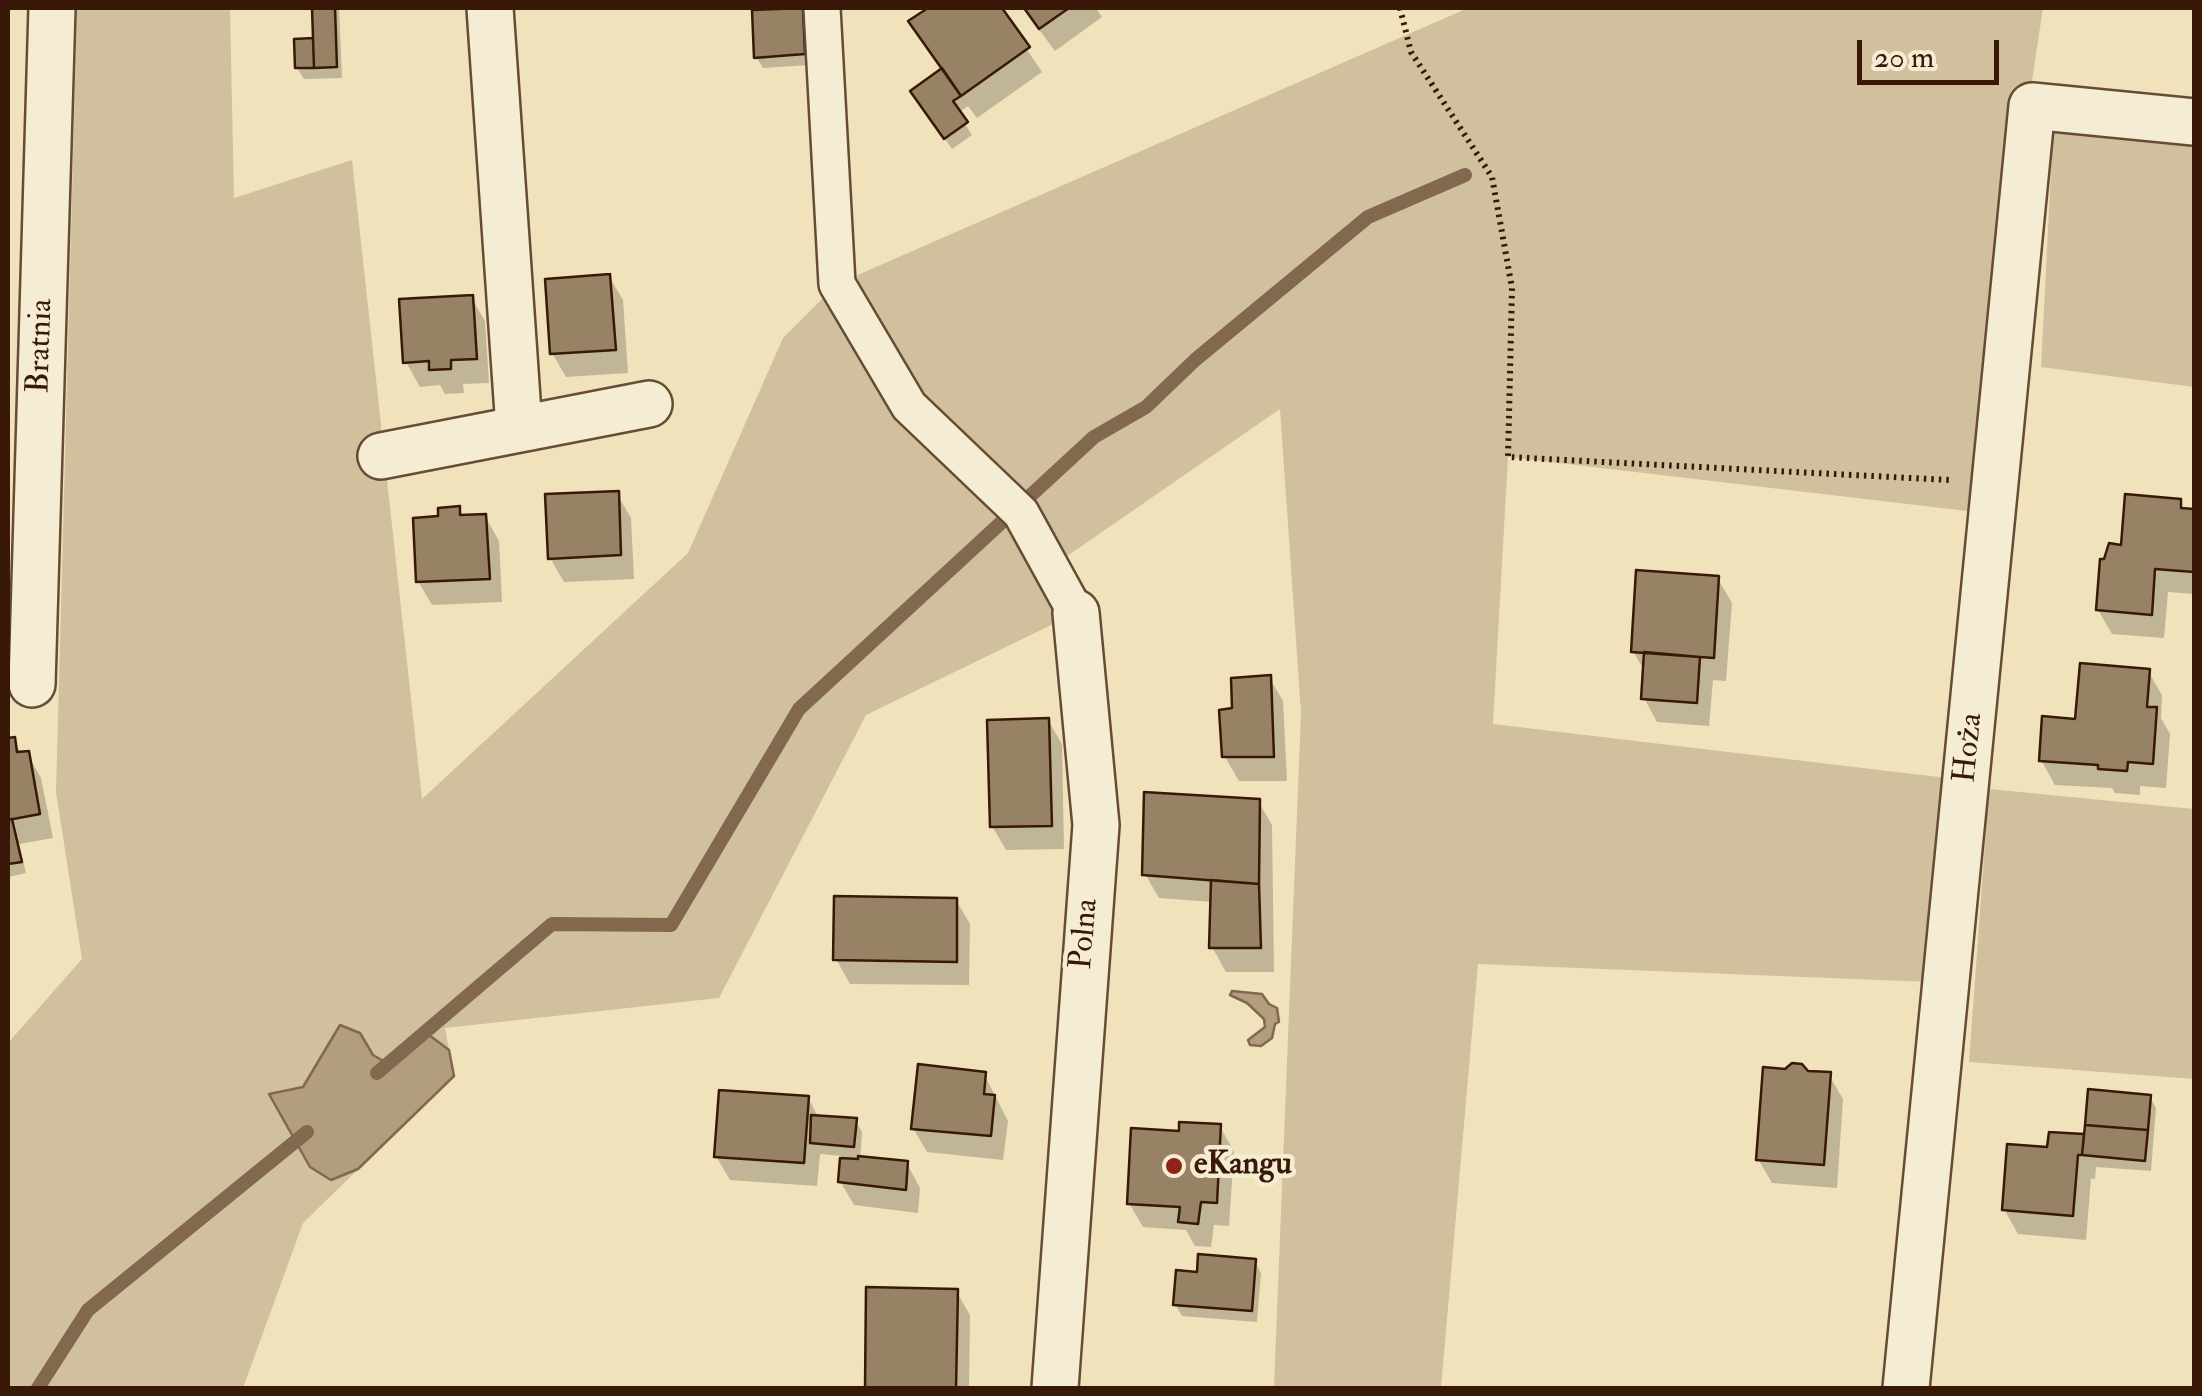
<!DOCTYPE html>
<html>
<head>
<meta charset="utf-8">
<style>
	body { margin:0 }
	#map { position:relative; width:2202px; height:1396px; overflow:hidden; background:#f0e3bc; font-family:"IM FELL Double Pica",serif }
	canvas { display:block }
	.frame { position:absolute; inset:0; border:10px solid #391808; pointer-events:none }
	.scale { position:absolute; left:1857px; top:40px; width:142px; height:45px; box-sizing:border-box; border:5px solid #391808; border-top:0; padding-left:12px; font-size:30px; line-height:35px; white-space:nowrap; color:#391808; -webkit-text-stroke:8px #f5edd3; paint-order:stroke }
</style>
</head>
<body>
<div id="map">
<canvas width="2202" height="1396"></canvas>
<div class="frame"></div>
<div class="scale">20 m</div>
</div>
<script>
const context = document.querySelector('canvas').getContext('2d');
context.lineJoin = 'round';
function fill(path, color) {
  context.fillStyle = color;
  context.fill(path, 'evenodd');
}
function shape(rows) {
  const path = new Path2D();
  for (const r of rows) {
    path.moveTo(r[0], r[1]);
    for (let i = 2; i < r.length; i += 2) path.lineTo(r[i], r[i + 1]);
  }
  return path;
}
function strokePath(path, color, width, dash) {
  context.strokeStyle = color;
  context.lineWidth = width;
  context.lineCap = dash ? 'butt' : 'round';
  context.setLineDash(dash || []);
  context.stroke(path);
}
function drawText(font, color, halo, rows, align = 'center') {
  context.font = font + ' "IM FELL Double Pica",serif';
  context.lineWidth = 9;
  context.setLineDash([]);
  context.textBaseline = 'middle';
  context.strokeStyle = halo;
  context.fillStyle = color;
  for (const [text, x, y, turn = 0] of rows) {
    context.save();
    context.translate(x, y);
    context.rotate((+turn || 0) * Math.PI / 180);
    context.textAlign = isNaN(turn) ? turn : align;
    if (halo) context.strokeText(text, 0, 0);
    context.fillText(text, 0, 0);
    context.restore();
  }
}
const green = shape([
	[77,8,230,8,234,198,352,160,422,799,688,553,783,338,837,284,1468,8,2043,8,1967,511,1508,457,1493,724,1947,778,1929,982,1478,964,1441,1388,1274,1386,1301,713,1280,409,1060,561,1076,613,866,715,719,998,445,1028,454,1076,303,1223,243,1388,8,1388,8,1043,82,959,56,792],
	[2053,131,2194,144,2194,387,2041,367],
	[1989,789,2194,809,2194,1079,1969,1062]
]);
const water = shape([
	[1232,991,1262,994,1269,1004,1277,1008,1279,1022,1275,1024,1272,1038,1261,1046,1250,1045,1248,1040,1265,1027,1264,1019,1247,1003,1230,995,1232,991],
	[340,1025,360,1033,373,1055,387,1063,429,1035,449,1050,454,1076,358,1169,331,1180,310,1167,269,1094,303,1087,340,1025]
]);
const shadow = shape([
	[313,8,339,8,342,78,304,79,297,68,316,41],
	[932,8,999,8,1042,72,977,118,968,106,958,113,972,135,952,149,920,103,943,71,912,22],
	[1023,8,1096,8,1102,17,1055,51],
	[802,11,808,22,810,65,763,68,756,57],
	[609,276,623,300,628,373,566,377,552,353],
	[471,297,485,321,489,383,463,384,464,393,445,394,440,385,420,387,406,362],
	[617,494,631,518,634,579,564,582,550,558],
	[2180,502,2185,510,2194,511,2194,594,2168,592,2164,638,2112,634,2098,610,2123,548],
	[459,509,464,517,485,516,499,541,502,602,432,605,418,581,440,519],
	[1718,579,1732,603,1726,681,1713,680,1709,726,1657,722,1644,698,1645,672,1633,651],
	[2148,671,2162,695,2161,718,2170,734,2166,788,2140,786,2140,795,2115,793,2112,788,2055,785,2041,760,2078,721],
	[1269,677,1283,701,1287,781,1239,781,1225,757,1234,710],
	[1048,720,1062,744,1064,849,1006,850,992,826],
	[8,740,13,740,22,754,27,753,41,778,53,838,19,844,26,873,8,877],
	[1258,801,1272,825,1274,972,1226,972,1212,947,1213,902,1159,898,1145,874],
	[956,900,970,924,969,985,850,984,836,959],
	[1807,1073,1829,1075,1843,1099,1837,1188,1772,1183,1758,1159],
	[984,1074,1008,1121,1003,1160,927,1152,913,1128],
	[2150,1097,2156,1108,2151,1171,2096,1167,2095,1179,2091,1178,2086,1240,2018,1234,2004,1209,2049,1150,2082,1137,2086,1143],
	[808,1098,819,1118,855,1120,862,1132,860,1161,907,1164,920,1188,918,1213,854,1205,840,1181,842,1156,820,1154,817,1186,730,1180,716,1156],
	[1220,1127,1234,1151,1229,1226,1214,1225,1211,1247,1195,1246,1186,1230,1143,1227,1129,1203,1181,1133],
	[1255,1262,1261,1273,1257,1322,1182,1316,1175,1304],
	[869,1290,956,1291,970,1315,969,1388,868,1388]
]);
const stream = shape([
	[377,1073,552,924,671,925,799,709,1094,437,1146,407,1195,360,1368,217,1465,175],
	[38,1388,88,1310,307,1132]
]);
const building = shape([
	[312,8,335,8,337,67,314,68,312,8],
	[803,8,805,54,754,58,752,10,803,8],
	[928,8,1002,8,1030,47,961,96,908,21,928,8],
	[1024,8,1069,8,1039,29,1024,8],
	[313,38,314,68,295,68,294,39,313,38],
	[942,68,961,96,953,101,968,122,944,139,910,91,942,68],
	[610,274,616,350,550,354,545,279,610,274],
	[473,295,477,359,451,360,451,369,429,370,429,361,403,363,399,299,473,295],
	[619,491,621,555,548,559,545,494,619,491],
	[2125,494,2181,499,2181,508,2194,509,2194,572,2155,569,2152,615,2096,610,2100,559,2104,559,2109,543,2121,545,2125,494],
	[460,506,460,515,486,514,490,579,416,582,413,518,438,516,438,508,460,506],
	[1636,570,1719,576,1714,658,1631,652,1636,570],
	[1644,652,1700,657,1697,703,1641,699,1644,652],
	[2080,663,2150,669,2147,707,2157,707,2153,764,2128,762,2127,771,2098,769,2098,765,2039,761,2042,716,2075,719,2080,663],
	[1271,675,1274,757,1222,757,1219,710,1232,708,1231,678,1271,675],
	[1049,718,1052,826,990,827,987,720,1049,718],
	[15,737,17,752,29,751,40,814,8,820,8,738,15,737],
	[1144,792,1260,799,1259,884,1142,875,1144,792],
	[12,819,22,862,8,864,8,820,12,819],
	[1211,880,1259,884,1261,948,1209,948,1211,880],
	[834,896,957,898,957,962,833,960,834,896],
	[1792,1063,1802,1064,1808,1071,1831,1072,1824,1165,1756,1160,1763,1067,1785,1069,1792,1063],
	[918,1064,986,1072,984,1094,995,1095,991,1136,911,1129,918,1064],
	[2088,1089,2151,1095,2148,1130,2085,1125,2088,1089],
	[719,1090,809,1096,804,1163,714,1157,719,1090],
	[811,1115,857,1118,854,1147,810,1143,811,1115],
	[1179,1122,1221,1124,1217,1203,1201,1202,1198,1224,1178,1222,1180,1207,1127,1204,1131,1128,1179,1131,1179,1122],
	[2085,1125,2148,1130,2145,1161,2082,1155,2085,1125],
	[2049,1132,2084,1134,2082,1155,2078,1155,2073,1216,2002,1210,2007,1144,2047,1147,2049,1132],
	[858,1156,908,1161,906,1190,838,1182,840,1158,858,1159,858,1156],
	[1198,1254,1256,1259,1252,1311,1173,1305,1176,1270,1197,1272,1198,1254],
	[866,1287,958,1289,956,1388,865,1388,866,1287]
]);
const path = shape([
	[1400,8,1411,52,1492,177,1512,288,1508,457,1949,480]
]);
const pedestrian = shape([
	[822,8,837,284,909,406,1021,513,1076,613]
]);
const minor = shape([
	[490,8,519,428],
	[381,456,649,404],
	[32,684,52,8],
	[1055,1388,1096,825,1076,613],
	[1906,1388,2032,106,2194,122]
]);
const markers = [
	[1174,1166,10,"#8f2418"]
];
const streetNames = [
	["Bratnia",42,346,-88],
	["Hoża",1970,748,-84],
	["Polna",1086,934,-85]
];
const poiNames = [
	["eKangu",1194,1166]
];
fill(green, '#d1c09d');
fill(water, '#b29e7f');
strokePath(water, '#82684f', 2.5);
fill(shadow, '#0003');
strokePath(stream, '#82684f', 14);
fill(building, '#988266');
strokePath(building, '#391808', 2.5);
strokePath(pedestrian, '#674b35', 40);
strokePath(minor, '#674b35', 50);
strokePath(path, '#391808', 6, [2.5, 5]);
strokePath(pedestrian, '#f5edd3', 35);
strokePath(minor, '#f5edd3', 45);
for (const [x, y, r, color] of markers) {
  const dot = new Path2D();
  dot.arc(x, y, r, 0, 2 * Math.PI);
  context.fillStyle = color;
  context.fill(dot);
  strokePath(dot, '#f5edd3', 4);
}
drawText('32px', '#391808', '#f5edd3', streetNames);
drawText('bold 32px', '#391808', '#f5edd3', poiNames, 'left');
</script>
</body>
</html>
